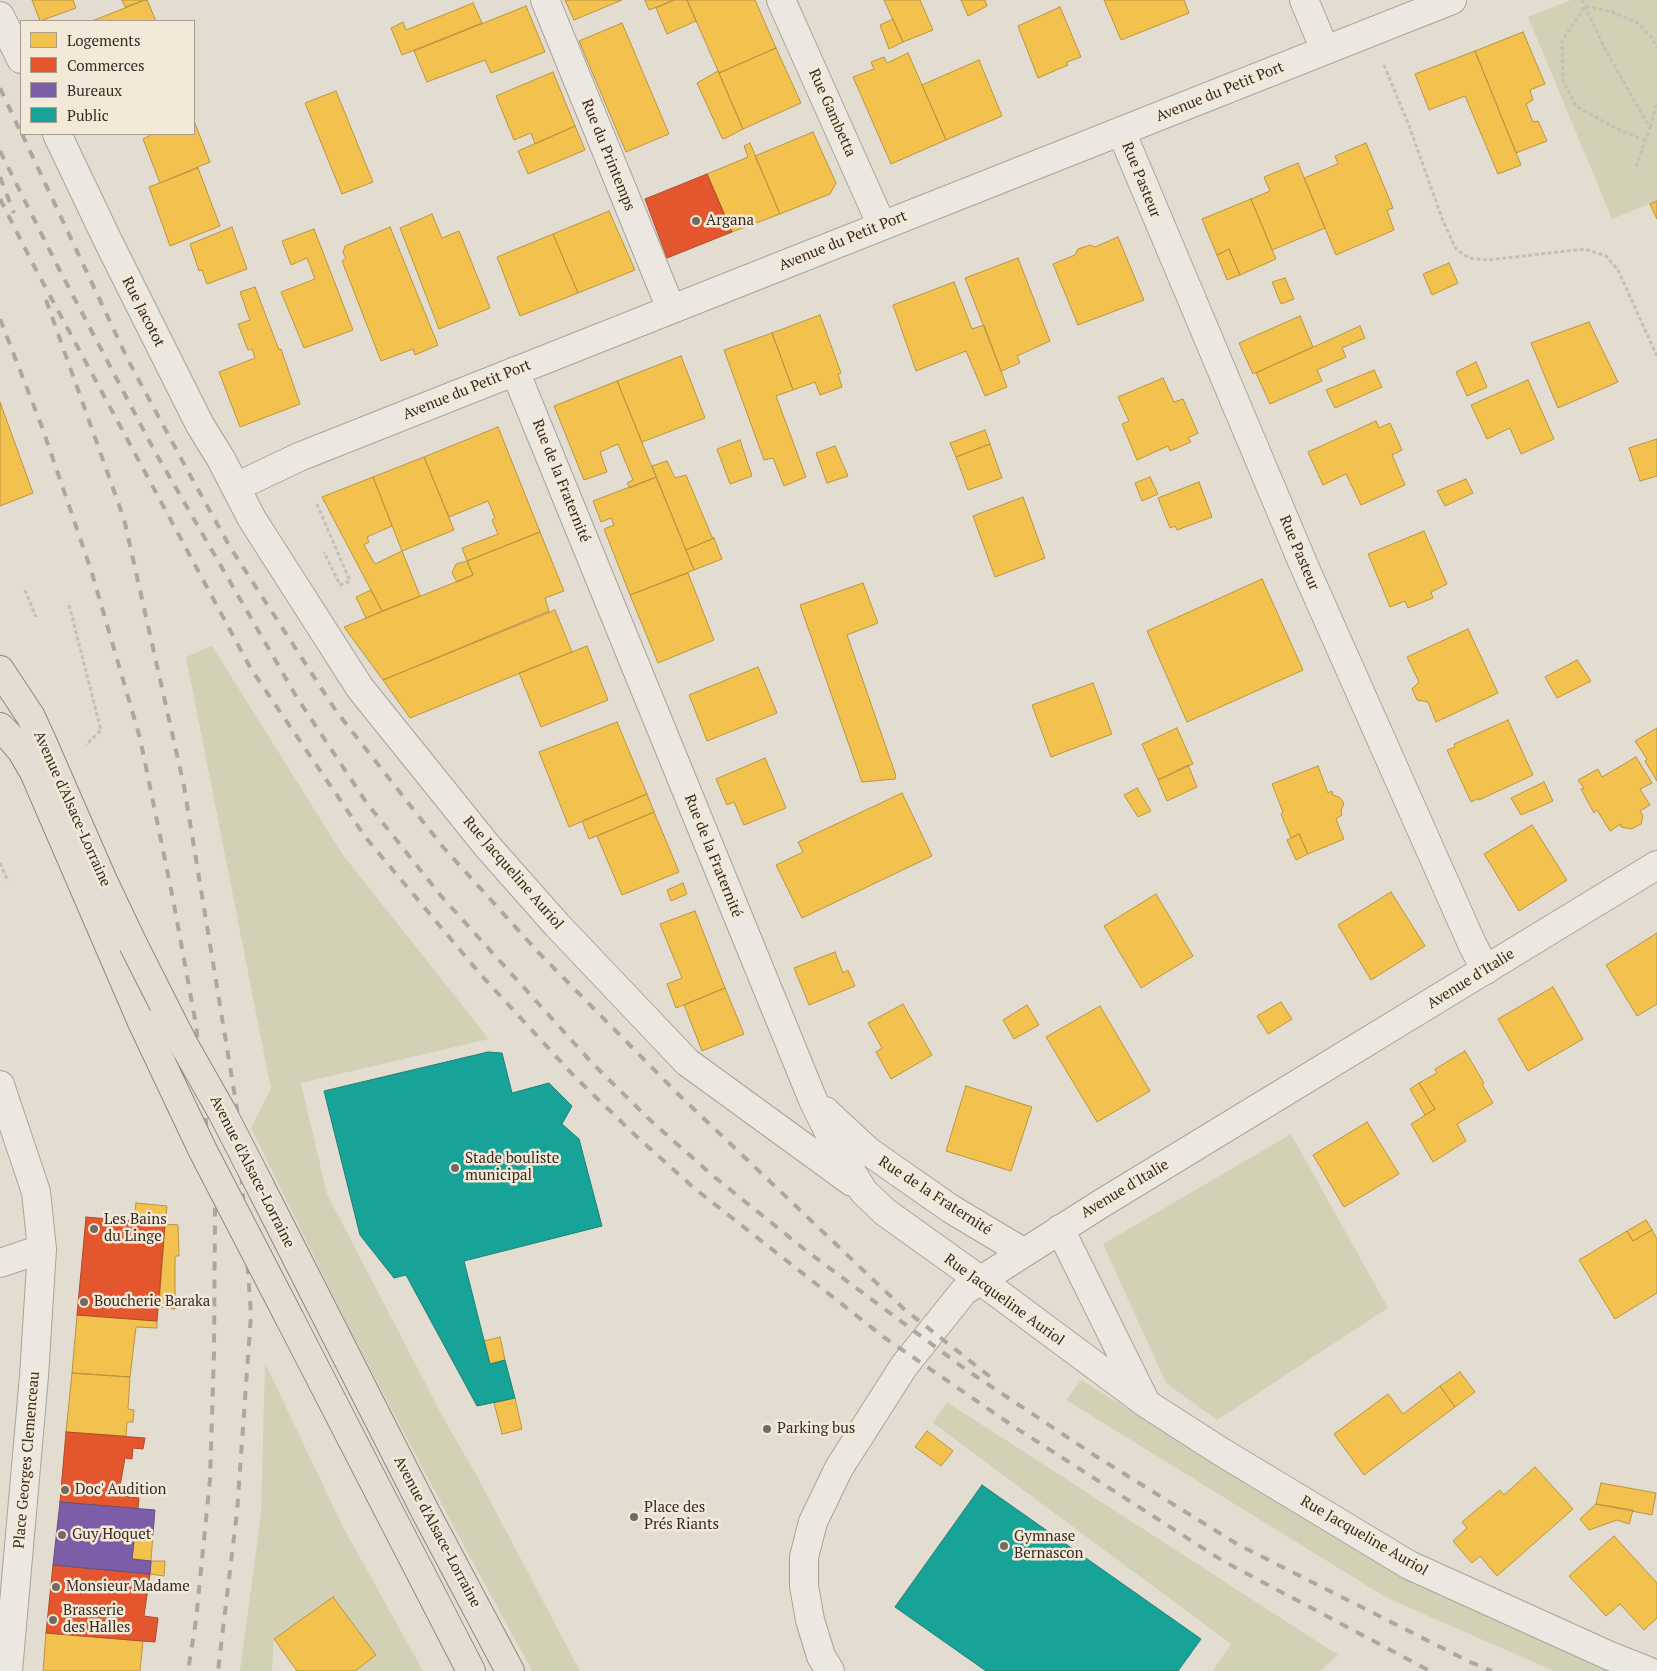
<!DOCTYPE html>
<html>
<head>
<meta charset="utf-8">
<style>
	body { margin:0 }
	#map { position:relative; width:1657px; height:1671px; overflow:hidden; background:#e3ddd1; font-family:"PT Serif",serif }
	canvas { display:block }
	.legend { position:absolute; left:20px; top:20px; width:175px; height:115px; box-sizing:border-box; background:#f3e9d8; border:1px solid #a89d8f; margin:0; padding:6px 9px; list-style:none; font-size:15px; color:#372b21 }
	.legend li { display:flex; align-items:center; gap:10px; height:25px }
	.legend b { width:25px; border:1px solid #a89d8f }
</style>
</head>
<body>
<div id="map">
<canvas width="1657" height="1671"></canvas>
<ul class="legend">
<li><b style="height:14px;background:#f2c14e"></b>Logements</li>
<li><b style="height:14px;background:#e4572e"></b>Commerces</li>
<li><b style="height:14px;background:#7b5ea7"></b>Bureaux</li>
<li><b style="height:14px;background:#17a398"></b>Public</li>
</ul>
</div>
<script>
const context = document.querySelector('canvas').getContext('2d');
context.lineJoin = 'round';
function fill(path, color) {
  context.fillStyle = color;
  context.fill(path, 'evenodd');
}
function shape(rows) {
  const path = new Path2D();
  for (const r of rows) {
    path.moveTo(r[0], r[1]);
    for (let i = 2; i < r.length; i += 2) path.lineTo(r[i], r[i + 1]);
  }
  return path;
}
function strokePath(path, color, width, dash) {
  context.strokeStyle = color;
  context.lineWidth = width;
  context.lineCap = dash ? 'butt' : 'round';
  context.setLineDash(dash || []);
  context.stroke(path);
}
function drawText(font, color, halo, rows, align = 'center') {
  context.font = font + ' "PT Serif",serif';
  context.lineWidth = 5;
  context.setLineDash([]);
  context.textBaseline = 'middle';
  context.strokeStyle = halo;
  context.fillStyle = color;
  for (const [text, x, y, turn = 0] of rows) {
    context.save();
    context.translate(x, y);
    context.rotate((+turn || 0) * Math.PI / 180);
    context.textAlign = isNaN(turn) ? turn : align;
    if (halo) context.strokeText(text, 0, 0);
    context.fillText(text, 0, 0);
    context.restore();
  }
}
const green = shape([
	[1571,0,1657,0,1657,201,1612,219,1528,17],
	[212,646,343,855,489,1039,301,1083,327,1194,445,1421,477,1476,580,1671,532,1671,450,1520,350,1330,251,1128,271,1089,186,657],
	[1291,1134,1388,1308,1217,1420,1166,1383,1103,1244],
	[265,1363,342,1525,423,1671,355,1671,376,1656,333,1597,274,1639,272,1671,240,1671,261,1514],
	[1081,1380,1401,1575,1622,1671,1554,1671,1387,1598,1066,1400],
	[947,1402,1338,1655,1320,1671,1215,1671,1213,1670,1231,1644,933,1423]
]);
const homes = shape([
	[32,0,73,0,76,8,40,21,32,0],
	[122,0,145,0,125,7,122,0],
	[145,0,147,0,156,21,92,21,145,0],
	[565,0,622,0,574,20,565,0],
	[645,0,674,0,649,10,645,0],
	[674,0,687,0,696,21,667,34,656,8,674,0],
	[687,0,755,0,776,48,719,73,687,0],
	[884,0,920,0,933,30,903,42,884,0],
	[961,0,985,0,987,6,968,16,961,0],
	[1104,0,1184,0,1189,13,1121,40,1104,0],
	[473,3,482,23,402,55,391,28,403,22,406,30,473,3],
	[526,6,545,52,491,73,485,60,427,82,414,51,526,6],
	[1060,7,1081,57,1067,62,1068,65,1038,78,1018,26,1060,7],
	[893,19,903,42,889,49,880,25,893,19],
	[622,23,669,134,626,152,579,41,622,23],
	[1523,32,1545,84,1530,90,1533,100,1526,104,1533,122,1538,121,1547,141,1516,153,1475,51,1523,32],
	[776,48,801,103,743,129,719,73,776,48],
	[1475,51,1521,165,1498,174,1465,96,1429,110,1415,74,1475,51],
	[908,53,946,140,891,164,853,77,874,69,871,62,884,57,887,63,908,53],
	[979,60,1002,116,946,140,922,85,979,60],
	[718,71,743,129,724,139,722,138,697,83,718,71],
	[553,72,575,126,535,144,531,133,514,140,496,96,553,72],
	[336,91,373,182,342,194,305,103,336,91],
	[194,121,210,162,160,183,143,139,153,134,194,134,194,121],
	[575,126,585,150,528,174,518,151,575,126],
	[813,132,836,183,830,194,780,214,755,156,813,132],
	[750,143,780,214,732,232,707,174,748,157,744,146,750,143],
	[1366,143,1393,208,1387,210,1394,230,1336,255,1304,178,1338,164,1335,156,1366,143],
	[1298,163,1325,228,1272,250,1251,199,1270,191,1264,177,1298,163],
	[198,168,220,226,170,246,149,187,198,168],
	[1251,199,1276,259,1240,275,1229,249,1217,255,1202,219,1251,199],
	[1657,201,1657,219,1650,204,1657,201],
	[609,211,635,270,578,293,553,234,609,211],
	[432,214,442,238,459,231,490,308,439,329,400,228,432,214],
	[232,227,247,269,207,284,202,270,199,271,190,244,232,227],
	[390,227,438,345,415,355,413,349,381,361,342,261,346,258,343,253,345,246,390,227],
	[314,229,353,330,304,348,281,292,315,279,307,258,291,265,282,241,314,229],
	[553,234,578,293,520,316,497,257,553,234],
	[1118,237,1144,300,1078,325,1053,264,1075,255,1078,249,1090,245,1095,247,1118,237],
	[1229,249,1240,275,1227,280,1217,255,1229,249],
	[1018,258,1050,341,1017,356,1020,363,1001,371,965,278,1018,258],
	[1449,263,1458,283,1432,295,1423,274,1449,263],
	[1285,278,1294,299,1281,304,1272,282,1285,278],
	[954,282,972,329,984,325,1007,387,985,396,966,351,916,371,893,305,954,282],
	[255,287,279,350,281,349,300,404,240,427,219,372,255,358,252,349,248,350,238,324,250,320,240,292,255,287],
	[820,315,841,373,838,374,842,387,820,395,815,382,793,390,772,333,820,315],
	[1300,316,1313,347,1253,374,1239,343,1300,316],
	[1589,322,1618,382,1558,408,1531,343,1589,322],
	[1360,326,1365,338,1342,348,1346,357,1317,370,1322,381,1270,404,1256,373,1360,326],
	[772,333,793,390,776,396,806,477,784,486,773,458,764,460,724,350,772,333],
	[681,356,705,418,642,442,617,381,681,356],
	[1476,362,1487,387,1467,396,1456,372,1476,362],
	[1374,370,1382,387,1335,408,1326,390,1374,370],
	[1163,378,1174,402,1183,399,1198,433,1188,438,1191,442,1170,451,1168,446,1137,460,1122,424,1129,421,1118,397,1163,378],
	[1528,380,1554,439,1521,454,1510,428,1487,439,1471,405,1528,380],
	[617,381,656,477,630,488,627,483,633,480,618,444,600,452,607,472,584,480,554,406,617,381],
	[0,402,33,493,0,506,0,402],
	[1376,421,1379,428,1390,423,1402,450,1392,455,1405,485,1361,505,1346,474,1323,485,1308,452,1376,421],
	[498,427,540,532,467,561,462,548,498,534,492,520,495,518,488,501,449,517,424,457,498,427],
	[985,430,990,444,956,457,950,443,985,430],
	[1657,439,1657,476,1640,481,1629,448,1657,439],
	[740,440,752,476,730,484,717,449,740,440],
	[990,444,1002,478,968,490,956,457,990,444],
	[835,446,848,476,827,483,816,453,835,446],
	[424,457,454,530,402,551,373,477,424,457],
	[667,461,675,478,686,475,712,537,714,538,686,550,652,466,667,461],
	[373,477,392,526,367,537,369,542,364,545,375,564,402,551,420,596,382,611,322,497,373,477],
	[656,477,694,570,630,595,604,529,614,525,611,518,601,522,593,501,656,477],
	[1150,477,1158,494,1142,501,1135,483,1150,477],
	[1466,479,1473,493,1445,506,1437,491,1466,479],
	[1199,482,1212,517,1177,530,1175,526,1170,528,1158,498,1199,482],
	[1023,497,1045,558,995,577,973,516,1023,497],
	[1424,531,1447,584,1431,592,1433,598,1408,608,1405,601,1390,607,1368,554,1424,531],
	[540,532,564,591,545,598,549,611,383,680,344,627,473,575,467,561,540,532],
	[714,538,722,559,694,570,686,550,714,538],
	[467,561,473,575,457,582,452,573,456,564,467,561],
	[688,573,714,640,658,663,630,595,688,573],
	[1262,579,1303,670,1187,722,1147,631,1262,579],
	[863,583,878,623,847,635,896,776,895,779,862,782,800,605,863,583],
	[371,590,382,611,366,618,356,597,371,590],
	[555,610,572,652,410,718,383,680,555,610],
	[1468,629,1498,693,1436,722,1428,702,1417,700,1412,689,1419,682,1407,657,1468,629],
	[587,646,608,700,541,727,519,673,587,646],
	[1577,660,1591,681,1557,698,1545,677,1577,660],
	[758,667,777,713,707,741,689,695,758,667],
	[1093,683,1112,734,1051,757,1032,705,1093,683],
	[1508,720,1533,775,1479,800,1479,798,1471,802,1447,750,1455,747,1454,744,1508,720],
	[617,722,647,794,569,827,539,752,617,722],
	[1177,728,1193,764,1158,780,1142,744,1177,728],
	[1657,728,1657,781,1645,761,1647,759,1635,741,1657,728],
	[1636,757,1652,783,1640,789,1650,805,1640,811,1643,816,1641,824,1631,829,1621,827,1621,824,1610,831,1597,810,1594,813,1581,789,1584,788,1578,780,1598,769,1602,777,1636,757],
	[765,758,786,808,744,825,734,802,727,805,716,779,765,758],
	[1188,765,1197,787,1167,801,1158,780,1188,765],
	[1318,766,1328,793,1332,791,1333,795,1339,797,1344,803,1341,811,1342,815,1336,819,1344,839,1308,854,1299,834,1291,838,1281,814,1283,812,1272,784,1318,766],
	[1544,782,1553,801,1521,815,1511,798,1544,782],
	[1137,788,1151,811,1138,817,1124,795,1137,788],
	[902,793,932,856,802,918,776,865,803,852,798,842,902,793],
	[647,794,654,812,589,839,582,821,647,794],
	[654,812,679,872,622,895,597,836,654,812],
	[1532,825,1567,880,1519,911,1484,854,1532,825],
	[1299,834,1308,854,1296,860,1287,840,1299,834],
	[683,883,687,894,671,901,667,890,683,883],
	[1391,892,1425,946,1371,980,1338,925,1391,892],
	[1156,894,1193,956,1141,988,1104,926,1156,894],
	[695,911,725,988,676,1008,667,984,682,978,660,924,695,911],
	[1657,933,1657,1004,1637,1016,1606,965,1657,933],
	[835,952,843,973,848,970,855,986,809,1005,794,968,835,952],
	[1553,987,1583,1039,1528,1071,1498,1019,1553,987],
	[725,988,744,1034,702,1051,684,1005,725,988],
	[1281,1002,1292,1019,1268,1034,1257,1016,1281,1002],
	[903,1004,932,1055,891,1079,876,1052,882,1048,868,1023,903,1004],
	[1027,1005,1039,1025,1014,1039,1003,1020,1027,1005],
	[1100,1006,1150,1091,1097,1122,1046,1037,1100,1006],
	[1465,1051,1484,1083,1482,1084,1493,1103,1457,1124,1466,1141,1433,1162,1411,1124,1435,1109,1419,1083,1437,1073,1435,1069,1465,1051],
	[1419,1083,1435,1109,1425,1115,1410,1089,1419,1083],
	[966,1086,1032,1107,1011,1171,946,1151,966,1086],
	[1367,1122,1399,1174,1344,1207,1313,1155,1367,1122],
	[136,1203,167,1206,165,1224,134,1222,136,1203],
	[1646,1220,1652,1230,1633,1241,1627,1231,1646,1220],
	[165,1224,178,1225,179,1256,175,1256,175,1309,159,1307,165,1224],
	[1652,1230,1657,1239,1657,1293,1615,1319,1579,1260,1627,1231,1633,1241,1652,1230],
	[77,1315,157,1321,157,1328,136,1327,130,1377,72,1373,77,1315],
	[500,1337,505,1360,490,1364,484,1341,500,1337],
	[1460,1372,1475,1392,1455,1407,1440,1386,1460,1372],
	[72,1373,130,1377,128,1409,134,1410,133,1422,127,1422,126,1436,66,1432,72,1373],
	[1440,1386,1455,1407,1364,1475,1334,1434,1388,1394,1403,1414,1440,1386],
	[515,1398,522,1429,502,1434,494,1403,515,1398],
	[927,1431,953,1451,941,1466,915,1447,927,1431],
	[1535,1467,1573,1509,1497,1576,1480,1556,1472,1563,1453,1541,1467,1528,1462,1522,1500,1490,1504,1495,1535,1467],
	[1601,1483,1656,1493,1652,1515,1596,1504,1601,1483],
	[1596,1504,1633,1510,1629,1524,1617,1520,1589,1530,1580,1519,1596,1504],
	[135,1533,153,1534,151,1561,132,1559,135,1533],
	[1614,1536,1657,1583,1657,1618,1644,1630,1620,1604,1606,1616,1569,1576,1614,1536],
	[151,1561,165,1561,164,1576,150,1574,151,1561],
	[333,1597,376,1655,355,1671,297,1671,274,1639,333,1597],
	[46,1633,143,1641,140,1671,43,1671,46,1633]
]);
const shops = shape([
	[707,174,732,232,667,258,645,199,707,174],
	[86,1217,165,1224,157,1321,77,1315,86,1217],
	[66,1432,145,1438,143,1449,133,1448,132,1459,125,1458,120,1486,128,1486,128,1497,139,1498,138,1509,60,1502,66,1432],
	[53,1565,150,1574,144,1616,158,1618,155,1642,46,1633,53,1565]
]);
const offices = shape([
	[60,1502,155,1510,153,1534,135,1533,132,1559,151,1561,150,1574,53,1565,60,1502]
]);
const public = shape([
	[488,1052,502,1053,512,1093,549,1083,572,1106,562,1124,579,1139,602,1226,464,1261,490,1364,505,1360,515,1398,477,1406,406,1275,394,1278,360,1235,324,1091,488,1052],
	[982,1485,1201,1639,1178,1671,986,1671,895,1607,982,1485]
]);
const path = shape([
	[1582,0,1605,49,1650,128,1635,169],
	[1384,65,1408,123,1443,221,1456,249,1469,258,1488,260,1585,249,1606,256,1618,270,1657,356],
	[1650,127,1657,103],
	[1645,141,1613,127,1576,106,1563,81,1562,41,1585,6,1612,12,1638,23,1652,38,1657,48],
	[317,504,350,581,340,585,324,552],
	[25,590,36,617],
	[69,605,101,730,86,745],
	[0,863,8,881]
]);
const minor = shape([
	[545,0,671,309],
	[781,0,882,226],
	[1304,0,1325,50],
	[0,16,21,59],
	[1121,131,1305,568,1473,946,1486,970],
	[57,134,108,241,200,425,221,459,252,519,360,688,488,847,557,925,687,1062,852,1182],
	[515,371,813,1100,837,1149,864,1192,885,1212,980,1280,1147,1404,1220,1451,1409,1565,1610,1656,1648,1671],
	[236,487,299,457,1452,0],
	[0,1085,36,1192,42,1249,34,1376,8,1671],
	[825,1111,868,1151,951,1209,1023,1252],
	[1060,1229,1145,1401],
	[0,1263,42,1249],
	[830,1671,821,1656,810,1620,804,1586,804,1557,813,1522,839,1468,904,1366,964,1291,1099,1205,1657,865]
]);
const major = shape([
	[0,670,31,717,42,741,104,883,133,944],
	[0,727,8,735,21,750,34,772,142,1022],
	[258,1182,426,1513,510,1671],
	[290,1319,471,1671]
]);
const rail = shape([
	[0,88,21,133],
	[22,134,128,360,190,475,230,547,336,711,443,847,538,952,678,1094,904,1309,993,1379],
	[0,151,58,267,154,450,296,696,366,802,442,897,593,1064,650,1120,712,1175,804,1249,965,1369,1094,1455,1237,1544,1470,1662,1492,1671],
	[0,177,14,213],
	[0,199,34,266,251,669,366,838,481,975,575,1077,635,1135,694,1188,885,1338,1016,1428,1223,1561,1430,1671],
	[46,300,124,519,184,786,237,1109,251,1315,237,1512,218,1671],
	[0,319,42,427,91,570,140,738,173,899,196,1025,215,1210,214,1352,210,1479,196,1620,188,1671]
]);
const majorBridge = shape([
	[133,944,184,1045,222,1112,258,1182],
	[142,1022,202,1149,290,1319]
]);
const markers = [
	[696,221,5,"#73695f"],
	[455,1168,5,"#73695f"],
	[94,1229,5,"#73695f"],
	[84,1302,5,"#73695f"],
	[767,1429,5,"#73695f"],
	[65,1490,5,"#73695f"],
	[634,1517,5,"#73695f"],
	[62,1535,5,"#73695f"],
	[1004,1546,5,"#73695f"],
	[56,1587,5,"#73695f"],
	[53,1620,5,"#73695f"]
];
const streetNames = [
	["Avenue du Petit Port",1220,92,-22],
	["Rue Gambetta",832,113,66],
	["Rue du Printemps",608,155,68],
	["Rue Pasteur",1141,180,68],
	["Avenue du Petit Port",843,241,-22],
	["Rue Jacotot",143,312,63],
	["Avenue du Petit Port",467,390,-22],
	["Rue de la Fraternité",561,481,68],
	["Rue Pasteur",1299,553,67],
	["Avenue d'Alsace-Lorraine",72,809,66],
	["Rue de la Fraternité",713,856,68],
	["Rue Jacqueline Auriol",513,873,49],
	["Avenue d'Italie",1471,979,-32],
	["Avenue d'Alsace-Lorraine",252,1172,63],
	["Avenue d'Italie",1125,1189,-31],
	["Rue de la Fraternité",935,1196,33],
	["Rue Jacqueline Auriol",1004,1300,36],
	["Place Georges Clemenceau",27,1460,-85],
	["Avenue d'Alsace-Lorraine",437,1532,62],
	["Rue Jacqueline Auriol",1364,1536,30]
];
const poiNames = [
	["Argana",706,221],
	["Stade bouliste",465,1159],
	["municipal",465,1176],
	["Les Bains",104,1220],
	["du Linge",104,1237],
	["Boucherie Baraka",94,1302],
	["Parking bus",777,1429],
	["Doc' Audition",75,1490],
	["Place des",644,1508],
	["Prés Riants",644,1525],
	["Guy Hoquet",72,1535],
	["Gymnase",1014,1537],
	["Bernascon",1014,1554],
	["Monsieur Madame",66,1587],
	["Brasserie",63,1611],
	["des Halles",63,1628]
];
fill(green, '#d3d1b5');
fill(homes, '#f2c14e');
strokePath(homes, '#ba9440', 1);
fill(shops, '#e4572e');
strokePath(shops, '#b04a2a', 1);
fill(offices, '#7b5ea7');
strokePath(offices, '#674f7f', 1);
fill(public, '#17a398');
strokePath(public, '#217f74', 1);
strokePath(minor, '#a9a299', 30);
strokePath(major, '#8e8880', 30);
strokePath(path, '#c4bfb8', 3, [4, 2.5]);
strokePath(minor, '#ece8e1', 28);
strokePath(major, '#e3ddd4', 28);
strokePath(rail, '#aca7a1', 4, [9, 9]);
strokePath(majorBridge, '#8e8880', 30, []);
strokePath(majorBridge, '#e3ddd4', 28);
for (const [x, y, r, color] of markers) {
  const dot = new Path2D();
  dot.arc(x, y, r, 0, 2 * Math.PI);
  context.fillStyle = color;
  context.fill(dot);
  strokePath(dot, '#f3e9d8', 2);
}
drawText('15px', '#372b21', '#f3e9d8', streetNames);
drawText('15px', '#372b21', '#f3e9d8', poiNames, 'left');
</script>
</body>
</html>
